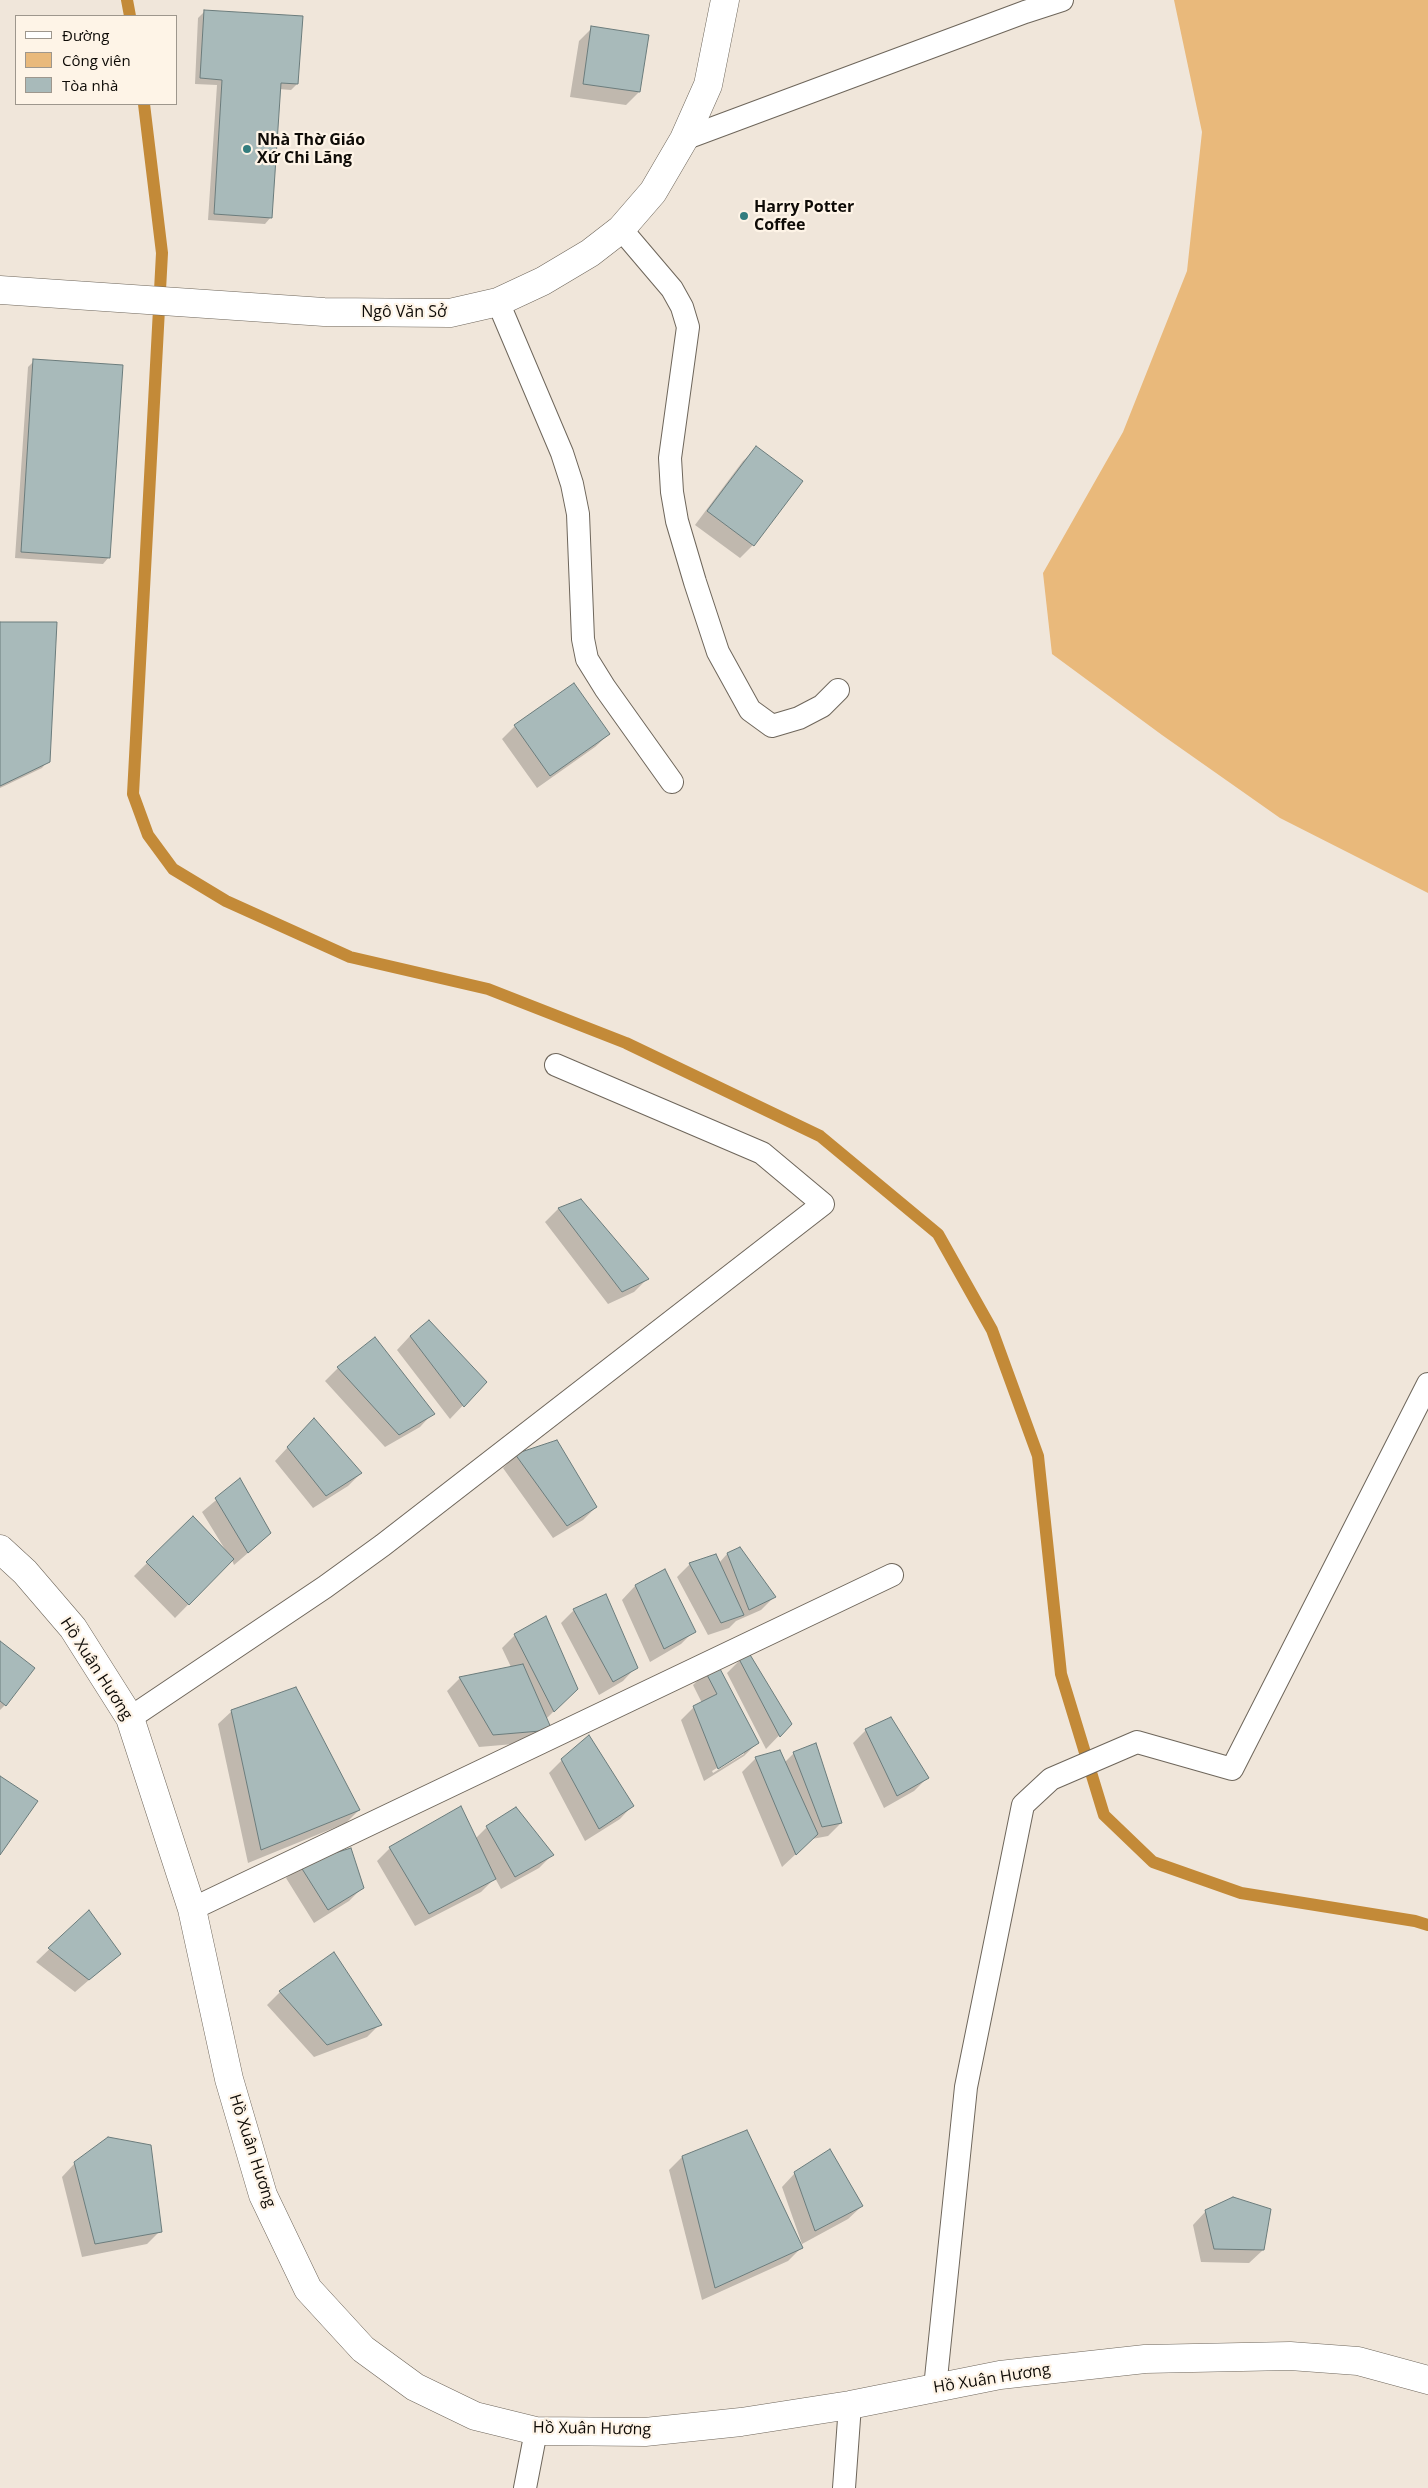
<!DOCTYPE html>
<html>
<head>
<meta charset="utf-8">
<style>
	body { margin:0 }
	#map { position:relative; width:1428px; height:2488px; overflow:hidden; background:#f0e6da; font-family:"Open Sans",sans-serif }
	canvas { display:block }
	.legend { position:absolute; left:15px; top:15px; width:162px; height:90px; box-sizing:border-box; background:#fef4e7; border:1px solid #9e978d; margin:0; padding:6px 9px; list-style:none; font-size:15px; color:#0e0b07 }
	.legend li { display:flex; align-items:center; gap:10px; height:25px }
	.legend b { width:25px; border:1px solid #9e978d }
</style>
</head>
<body>
<div id="map">
<canvas width="1428" height="2488"></canvas>
<ul class="legend">
<li><b style="height:6px;background:#fff"></b>Đường</li>
<li><b style="height:14px;background:#e9b97b"></b>Công viên</li>
<li><b style="height:14px;background:#a8baba"></b>Tòa nhà</li>
</ul>
</div>
<script>
const context = document.querySelector('canvas').getContext('2d');
context.lineJoin = 'round';
function fill(path, color) {
  context.fillStyle = color;
  context.fill(path, 'evenodd');
}
function shape(rows) {
  const path = new Path2D();
  for (const r of rows) {
    path.moveTo(r[0], r[1]);
    for (let i = 2; i < r.length; i += 2) path.lineTo(r[i], r[i + 1]);
  }
  return path;
}
function strokePath(path, color, width, dash) {
  context.strokeStyle = color;
  context.lineWidth = width;
  context.lineCap = dash ? 'butt' : 'round';
  context.setLineDash(dash || []);
  context.stroke(path);
}
function drawText(font, color, halo, rows, align = 'center') {
  context.font = font + ' "Open Sans",sans-serif';
  context.lineWidth = 4.5;
  context.setLineDash([]);
  context.textBaseline = 'middle';
  context.strokeStyle = halo;
  context.fillStyle = color;
  for (const [text, x, y, turn = 0] of rows) {
    context.save();
    context.translate(x, y);
    context.rotate((+turn || 0) * Math.PI / 180);
    context.textAlign = isNaN(turn) ? turn : align;
    if (halo) context.strokeText(text, 0, 0);
    context.fillText(text, 0, 0);
    context.restore();
  }
}
const green = shape([
	[1174,0,1428,0,1428,893,1280,818,1162,735,1052,654,1043,573,1123,432,1187,271,1202,132]
]);
const shadow = shape([
	[205,11,297,84,291,90,279,89,271,217,265,224,208,220,217,85,195,84,198,18],
	[592,28,639,92,626,105,570,97,579,41],
	[34,361,109,557,103,564,15,558,28,367],
	[757,448,753,545,740,558,695,525,743,461],
	[0,623,48,761,42,768,0,788],
	[574,684,609,734,595,747,537,788,502,739,515,726],
	[581,1201,647,1279,634,1292,608,1304,545,1222,558,1209],
	[410,1336,485,1382,450,1419,397,1350],
	[338,1368,433,1413,420,1427,385,1447,325,1381],
	[301,1433,361,1473,348,1486,313,1508,275,1461],
	[516,1455,596,1507,583,1520,553,1538,503,1468],
	[240,1480,256,1546,234,1565,232,1560,175,1618,134,1576,192,1518,226,1551,202,1512],
	[740,1548,774,1597,761,1610,736,1621,729,1628,708,1635,677,1577,690,1564,719,1563,727,1554],
	[665,1570,694,1631,681,1644,650,1662,622,1600,635,1586],
	[574,1610,636,1667,623,1681,599,1695,561,1623],
	[515,1635,563,1702,546,1719,537,1742,479,1747,447,1691,460,1678,511,1667,502,1648],
	[0,1642,5,1705,0,1710],
	[740,1660,790,1724,766,1749,727,1673],
	[706,1672,757,1743,744,1756,704,1781,681,1720,694,1707,702,1703,693,1685],
	[744,1751,744,1754,713,1773,712,1771],
	[232,1711,359,1810,346,1823,248,1863,218,1724],
	[866,1730,927,1778,914,1791,884,1808,853,1743],
	[779,1752,784,1763,794,1753,841,1823,828,1836,812,1839,782,1867,742,1772,755,1759],
	[562,1760,633,1805,620,1819,585,1841,549,1773],
	[487,1827,552,1855,539,1868,501,1889,495,1878,481,1892,415,1926,377,1861,390,1848,475,1839],
	[299,1865,362,1888,349,1901,314,1923,286,1878],
	[88,1912,119,1954,75,1992,36,1962],
	[280,1992,380,2024,367,2037,314,2057,267,2005],
	[746,2132,801,2248,788,2261,702,2300,669,2170,682,2157],
	[75,2163,160,2231,147,2244,82,2257,62,2177],
	[795,2173,862,2206,848,2219,802,2244,782,2187],
	[1206,2211,1263,2250,1249,2263,1201,2262,1193,2225]
]);
const stream = shape([
	[127,0,130,16],
	[144,104,162,253,133,794,148,835,173,869,226,901,350,957,488,989,626,1043,820,1136,938,1234,992,1330,1038,1456,1061,1674,1104,1815,1153,1862,1241,1893,1415,1921,1428,1925]
]);
const building = shape([
	[204,10,303,16,298,84,281,83,272,218,214,214,222,80,200,78,204,10],
	[591,26,649,35,640,92,583,84,591,26],
	[33,359,123,365,110,558,21,552,33,359],
	[756,446,803,481,754,546,707,511,756,446],
	[0,622,57,622,50,762,0,786,0,622],
	[574,683,610,734,550,776,514,725,574,683],
	[581,1199,649,1279,622,1292,558,1208,581,1199],
	[429,1320,487,1382,464,1407,410,1336,429,1320],
	[375,1337,435,1414,399,1435,337,1367,375,1337],
	[314,1418,362,1473,326,1496,287,1447,314,1418],
	[557,1440,597,1507,567,1526,515,1454,557,1440],
	[240,1478,271,1533,248,1553,215,1498,240,1478],
	[193,1516,234,1559,189,1605,146,1562,193,1516],
	[740,1547,776,1597,749,1610,727,1553,740,1547],
	[716,1554,744,1615,721,1623,689,1563,716,1554],
	[665,1569,696,1632,664,1649,635,1585,665,1569],
	[606,1594,638,1668,613,1682,573,1609,606,1594],
	[546,1616,578,1689,554,1712,514,1634,546,1616],
	[0,1641,35,1668,6,1706,0,1701,0,1641],
	[749,1653,792,1724,780,1737,739,1659,749,1653],
	[523,1664,552,1730,493,1735,459,1677,523,1664],
	[718,1665,759,1743,718,1769,693,1706,717,1694,705,1671,718,1665],
	[296,1687,360,1810,261,1850,231,1710,296,1687],
	[891,1717,929,1778,897,1796,865,1729,891,1717],
	[589,1735,634,1806,599,1829,561,1759,589,1735],
	[816,1743,842,1823,822,1827,793,1752,816,1743],
	[780,1750,818,1834,796,1855,755,1757,780,1750],
	[0,1776,38,1801,0,1855,0,1776],
	[461,1806,496,1879,429,1914,389,1847,461,1806],
	[516,1807,554,1855,515,1877,486,1826,516,1807],
	[351,1848,364,1888,328,1910,299,1864,351,1848],
	[89,1910,121,1954,89,1980,48,1948,89,1910],
	[334,1952,382,2025,327,2045,279,1991,334,1952],
	[747,2130,803,2248,715,2288,682,2156,747,2130],
	[108,2137,151,2145,162,2232,95,2244,74,2162,108,2137],
	[830,2149,863,2206,815,2231,794,2172,830,2149],
	[1233,2197,1271,2209,1264,2250,1214,2249,1205,2210,1233,2197]
]);
const lane = shape([
	[684,139,1025,12,1062,0],
	[621,229,672,289,682,307,688,327,670,458,672,492,677,521,695,582,718,652,750,710,772,726,799,718,822,706,838,690],
	[498,302,562,453,572,484,578,514,583,639,587,659,605,688,672,782],
	[130,1718,325,1587,383,1545,823,1204,762,1153,556,1065],
	[192,1909,892,1575],
	[935,2388,966,2087,1023,1805,1051,1779,1137,1742,1232,1769,1428,1384],
	[525,2488,536,2431],
	[844,2488,850,2405]
]);
const street = shape([
	[0,290,324,312,450,313,498,302,543,281,590,253,621,229,653,192,684,139,708,85,725,0]
]);
const secondary = shape([
	[0,1549,25,1572,73,1628,130,1718,192,1909,229,2079,263,2195,308,2289,363,2349,415,2387,475,2416,536,2431,645,2432,741,2422,850,2405,1000,2375,1145,2359,1290,2356,1358,2361,1428,2380]
]);
const markers = [
	[247,149,5,"#337d7e"],
	[744,216,5,"#337d7e"]
];
const poiNames = [
	["Nhà Thờ Giáo",257,140],
	["Xứ Chi Lăng",257,158],
	["Harry Potter",754,207],
	["Coffee",754,225]
];
const streetNames = [
	["Ngô Văn Sở",404,312],
	["Hồ Xuân Hương",96,1669,57],
	["Hồ Xuân Hương",252,2151,72],
	["Hồ Xuân Hương",992,2379,-9],
	["Hồ Xuân Hương",592,2429,1]
];
fill(green, '#e9b97b');
fill(shadow, '#0003');
strokePath(stream, '#c38a38', 12);
fill(building, '#a8baba');
strokePath(building, '#6b7c7c', 1);
strokePath(lane, '#6e665b', 24);
strokePath(street, '#6e665b', 29);
strokePath(secondary, '#6e665b', 29);
strokePath(lane, '#fff', 22);
strokePath(street, '#fff', 28);
strokePath(secondary, '#fff', 28);
for (const [x, y, r, color] of markers) {
  const dot = new Path2D();
  dot.arc(x, y, r, 0, 2 * Math.PI);
  context.fillStyle = color;
  context.fill(dot);
  strokePath(dot, '#fef4e7', 2);
}
drawText('bold 16px', '#0e0b07', '#fef4e7', poiNames, 'left');
drawText('16px', '#0e0b07', '#fef4e7', streetNames);
</script>
</body>
</html>
